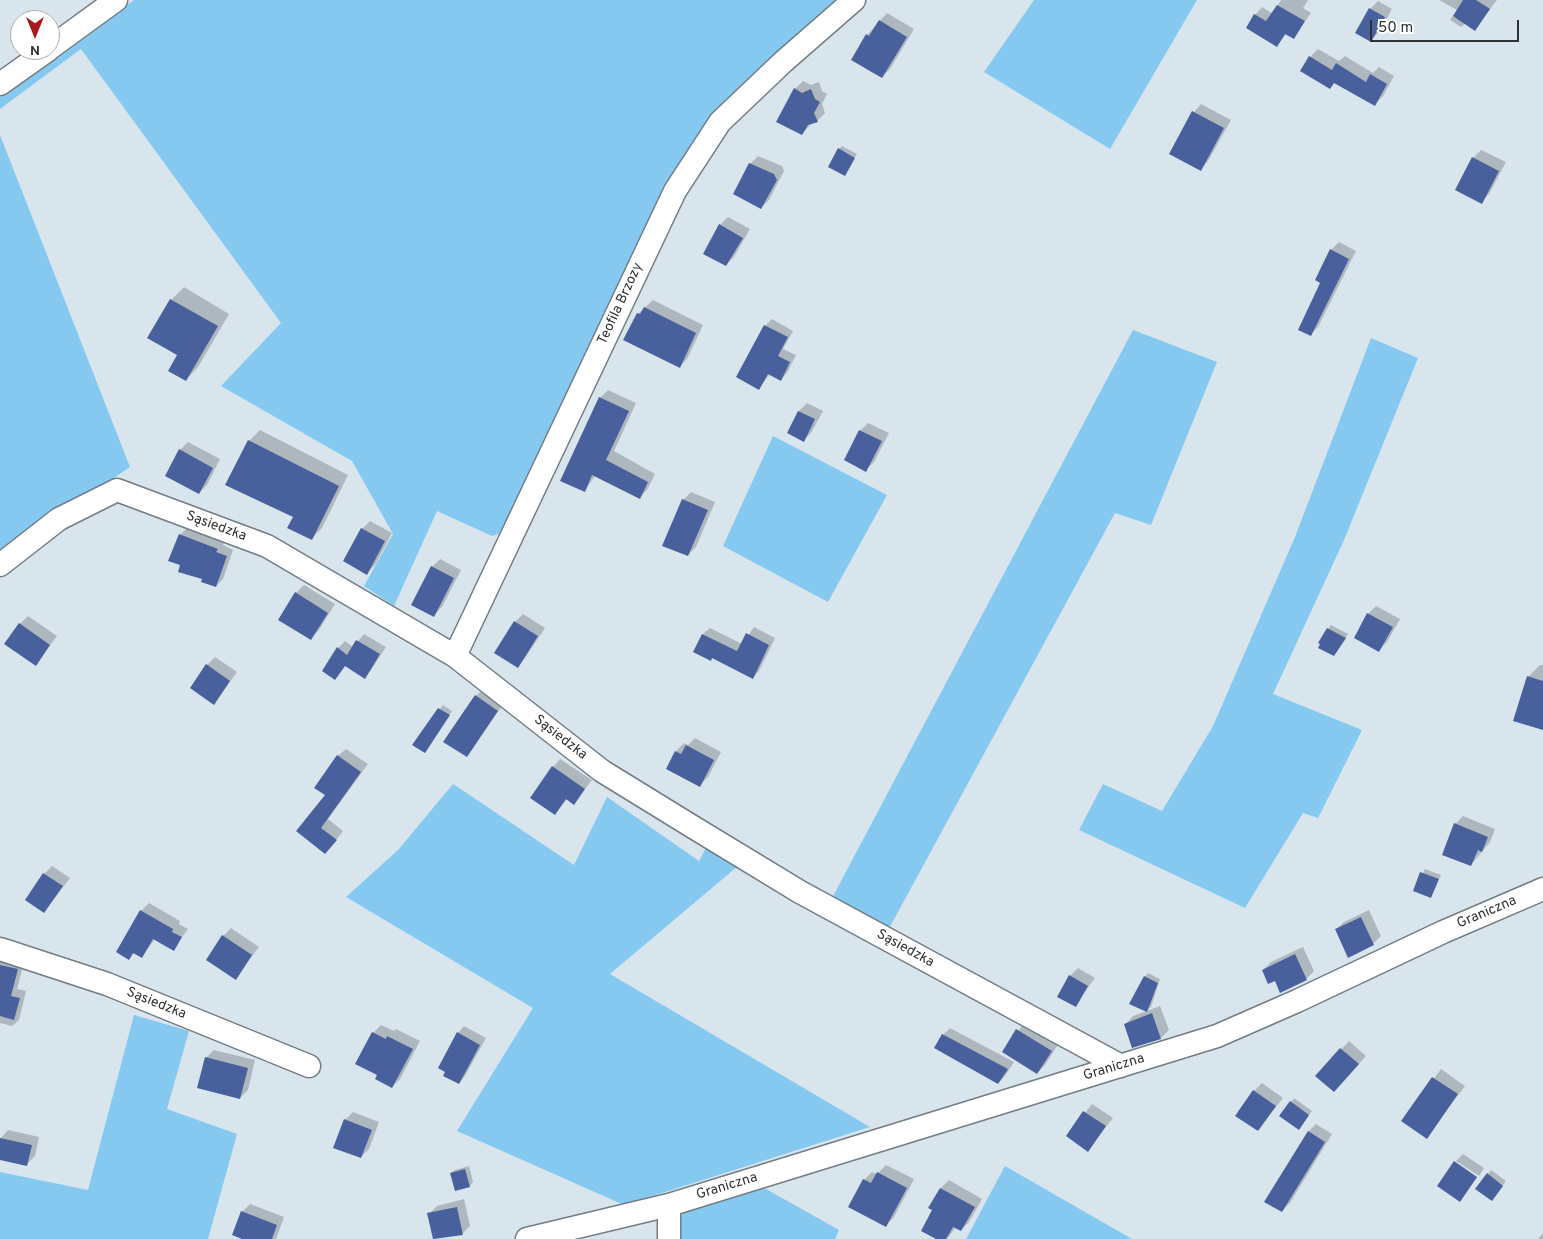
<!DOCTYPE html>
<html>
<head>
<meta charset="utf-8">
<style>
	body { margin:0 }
	#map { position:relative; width:1543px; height:1239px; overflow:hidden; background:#d9e5ed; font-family:Overpass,sans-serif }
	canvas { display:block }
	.north { position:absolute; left:10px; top:10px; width:50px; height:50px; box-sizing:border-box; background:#fff; border:1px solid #abadae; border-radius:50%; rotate:180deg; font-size:14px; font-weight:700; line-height:20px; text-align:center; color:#2e3235 }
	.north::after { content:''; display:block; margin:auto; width:18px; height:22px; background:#ab171c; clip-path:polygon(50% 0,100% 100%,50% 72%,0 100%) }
	.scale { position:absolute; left:1370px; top:20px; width:149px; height:22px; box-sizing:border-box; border:2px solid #2e3235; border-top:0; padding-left:6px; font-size:15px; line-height:18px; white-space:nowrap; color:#2e3235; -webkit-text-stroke:4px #fff; paint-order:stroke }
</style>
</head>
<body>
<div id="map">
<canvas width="1543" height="1239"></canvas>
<div class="north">N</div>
<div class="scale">50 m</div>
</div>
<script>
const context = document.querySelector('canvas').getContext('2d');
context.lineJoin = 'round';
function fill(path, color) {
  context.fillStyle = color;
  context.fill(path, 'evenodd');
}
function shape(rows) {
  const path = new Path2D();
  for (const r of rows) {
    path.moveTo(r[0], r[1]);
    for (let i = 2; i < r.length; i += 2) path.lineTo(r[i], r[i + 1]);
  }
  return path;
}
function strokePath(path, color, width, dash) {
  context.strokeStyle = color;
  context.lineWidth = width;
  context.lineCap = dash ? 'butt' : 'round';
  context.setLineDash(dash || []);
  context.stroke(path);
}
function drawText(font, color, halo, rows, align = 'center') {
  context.font = font + ' Overpass,sans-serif';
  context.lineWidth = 5;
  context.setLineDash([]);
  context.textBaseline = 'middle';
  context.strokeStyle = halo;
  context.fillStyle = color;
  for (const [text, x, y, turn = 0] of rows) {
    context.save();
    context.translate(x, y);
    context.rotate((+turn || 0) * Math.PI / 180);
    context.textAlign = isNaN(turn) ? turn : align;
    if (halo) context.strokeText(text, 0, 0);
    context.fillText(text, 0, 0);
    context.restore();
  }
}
const green = shape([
	[134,0,843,0,719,107,664,190,505,532,492,536,437,511,394,606,364,586,393,534,352,461,221,386,281,323,81,49,0,109,0,97],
	[1034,0,1197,0,1110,149,984,72],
	[0,135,130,467,0,555],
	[1133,330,1217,362,1151,525,1115,513,886,934,831,900],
	[1371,338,1418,358,1344,540,1273,694,1362,730,1318,818,1303,813,1245,908,1079,830,1103,784,1162,811,1213,726,1295,537],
	[773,436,887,495,828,602,723,546],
	[453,784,574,865,607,797,699,861,708,844,738,866,610,974,870,1127,624,1205,457,1131,533,1008,346,897,398,850],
	[134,1015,189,1031,167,1109,237,1134,208,1239,0,1239,0,1172,88,1190],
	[1005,1166,1132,1239,966,1239],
	[747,1188,766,1189,839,1230,835,1239,679,1239,678,1222,684,1211]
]);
const shadow = shape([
	[1281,0,1308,0,1303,8,1311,13,1294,37,1287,33,1277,45,1255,15,1262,7,1273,14],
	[1439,0,1497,0,1475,29,1466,23,1461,27,1450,20,1457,10],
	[1378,1,1392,9,1379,32,1371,40,1370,9],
	[887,13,914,29,890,69,882,77,867,35],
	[1318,49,1339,61,1345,56,1373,73,1379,67,1394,76,1383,96,1375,104,1335,82,1330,88,1310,57],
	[803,81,811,85,819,82,822,91,827,94,822,104,825,113,817,121,812,123,802,134,795,89],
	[1201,104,1231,120,1208,161,1200,169,1171,153,1194,112],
	[842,146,857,154,844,175,839,149],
	[1481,150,1506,162,1489,194,1481,202,1473,158],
	[758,156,782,166,784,171,769,200,761,208,750,164],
	[728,217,750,229,734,257,726,265,720,225],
	[1339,242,1356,251,1318,327,1310,335,1321,282,1331,250],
	[184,287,229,314,198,367,186,380,179,355,149,338,171,300],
	[653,300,703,325,687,359,679,367,638,314],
	[772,319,793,331,783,349,796,355,787,373,781,379,770,374,759,388,738,377,765,326],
	[608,390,636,403,614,451,655,474,647,490,639,498,595,476,585,490,600,398],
	[807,403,823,411,811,433,803,441,788,433,799,411],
	[868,423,889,433,874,462,866,470,845,459,860,431],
	[260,430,348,475,322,528,311,539,249,441],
	[188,442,220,459,207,485,199,493,180,450],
	[691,492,715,502,696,547,688,555,683,500],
	[370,521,392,533,375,565,367,573,344,561,362,529],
	[187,528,224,542,223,545,233,550,223,579,216,586,181,564,180,535],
	[440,559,461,570,442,607,434,615,432,567],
	[304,585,335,604,319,630,311,638,296,593],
	[1376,606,1400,619,1387,642,1379,650,1355,637,1368,614],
	[523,614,545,628,525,658,518,666,496,652,515,622],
	[28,616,57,636,36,664,20,624],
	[1331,625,1348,634,1334,654,1328,629],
	[754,627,775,638,759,671,752,678,713,657,711,659,695,651,703,634,710,628,742,644],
	[364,634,386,647,371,670,365,677,346,665,335,678,338,648,345,641,353,647],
	[215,657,237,672,214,704,207,665],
	[1540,665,1543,665,1543,729,1528,677],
	[483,689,504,703,467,755,476,696],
	[443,705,452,711,425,752,414,744],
	[695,738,721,752,708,777,700,785,668,768,676,751,684,743,688,745],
	[346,749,368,764,328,819,343,831,332,845,298,831,326,795,338,756],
	[560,759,592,780,574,803,567,799,555,813,553,767],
	[1463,816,1495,829,1490,842,1471,865,1455,824],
	[52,866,70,878,44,912,44,874],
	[1425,869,1441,875,1430,897,1414,890],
	[149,903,180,921,179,924,188,929,173,949,155,939,142,956,135,952,129,959,117,952,141,911],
	[1369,910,1381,936,1373,944,1336,930,1344,922],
	[231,928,259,947,236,978,223,936],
	[1303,947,1314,971,1306,979,1275,979,1263,970,1271,962],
	[0,957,24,962,17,989,26,991,19,1020,12,1026,0,1023],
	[1078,968,1095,978,1075,1005,1070,976],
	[1148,973,1160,979,1151,1007,1147,1010,1145,977],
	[1160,1006,1169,1030,1161,1038,1125,1025,1133,1016],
	[1025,1022,1059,1043,1045,1065,1037,1073,1004,1051],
	[381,1025,394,1031,396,1029,420,1041,400,1079,392,1087,379,1075,357,1064,373,1033],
	[464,1026,486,1038,465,1076,459,1083,447,1071,458,1033],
	[950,1028,1014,1062,1005,1076,998,1083,943,1035],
	[1349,1041,1366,1056,1342,1083,1317,1076],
	[214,1050,255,1060,248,1090,240,1098,206,1058],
	[1441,1069,1465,1086,1426,1137,1403,1120],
	[1262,1083,1283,1098,1258,1130,1254,1091],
	[1294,1098,1312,1111,1302,1125,1291,1102],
	[1092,1104,1113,1118,1088,1150,1067,1136],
	[353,1112,379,1122,369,1149,361,1157,345,1120],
	[1316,1124,1332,1134,1290,1203,1282,1211,1308,1132],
	[8,1130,39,1137,35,1156,27,1164,0,1159,0,1139],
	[1463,1154,1484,1168,1479,1176,1456,1161],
	[1455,1163,1477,1178,1459,1200],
	[886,1165,914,1179,894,1217,886,1225,864,1180,872,1172,877,1174],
	[469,1166,473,1182,470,1186,456,1190,451,1173,455,1170],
	[1491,1170,1506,1181,1495,1196,1488,1174],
	[949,1180,982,1199,969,1222,961,1230,956,1227,947,1239,938,1239,934,1210,941,1188],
	[464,1199,470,1226,462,1234,434,1239,429,1214,437,1206],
	[250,1204,284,1217,276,1239,246,1239,242,1212],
	[1543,1233,1543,1239,1538,1239]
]);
const building = shape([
	[1463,0,1476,0,1490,9,1475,31,1453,16],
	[1277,5,1305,21,1294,39,1285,34,1277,47,1246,28,1254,14,1266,21],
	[1369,8,1385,17,1371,42,1355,33],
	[879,20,907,37,882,78,851,60,866,34,869,36],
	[1309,56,1332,70,1336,63,1366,82,1370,74,1387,84,1375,106,1334,83,1330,89,1300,71],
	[794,88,802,93,811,89,815,99,820,102,814,113,818,122,808,125,802,135,776,122],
	[1192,111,1224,128,1201,171,1169,154],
	[838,148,855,158,845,176,828,167],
	[1472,157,1499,171,1482,204,1455,190],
	[749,163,774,174,777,180,761,209,733,194],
	[719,224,743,238,726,266,703,254],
	[1330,249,1349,259,1311,336,1298,330,1320,283,1315,280],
	[170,299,218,326,186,381,168,371,177,355,147,338],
	[644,307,696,333,680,368,623,340,637,313,640,314],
	[764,325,788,337,778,356,790,362,781,381,768,374,759,390,736,377],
	[599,397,629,411,606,460,648,482,640,499,592,475,585,492,560,481],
	[798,411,815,419,804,442,787,433],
	[859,430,882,441,866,472,844,460],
	[248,440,339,486,312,540,287,528,293,517,225,485],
	[179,449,213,468,199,494,165,476],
	[682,499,708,510,688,556,662,546],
	[361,528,385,541,367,575,343,561],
	[179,534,218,549,216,552,227,556,216,587,201,582,202,579,178,572,180,565,168,561],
	[431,566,454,578,434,617,411,605],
	[295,592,328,613,311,640,278,620],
	[1367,613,1393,627,1379,652,1354,638],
	[514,621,538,636,518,668,494,653],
	[19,623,50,645,36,666,4,644],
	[1327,628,1346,638,1334,656,1318,648,1320,644,1318,643],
	[746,633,769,645,753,679,712,658,711,661,693,652,702,634,737,651],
	[356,640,380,654,365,679,345,666,335,680,322,671,337,647,347,655],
	[206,664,230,681,214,705,190,688],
	[1527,676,1543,681,1543,730,1513,721],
	[475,695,498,711,467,757,443,742],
	[438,708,450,715,425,753,412,745],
	[686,745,714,760,700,787,666,769,675,751,681,754],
	[337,755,361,772,321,828,337,840,325,854,296,831,325,795,314,788],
	[552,766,585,789,574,805,566,799,555,815,530,798],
	[1454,823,1488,837,1482,852,1478,850,1471,866,1442,855],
	[1420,872,1439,879,1431,898,1413,891],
	[43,873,63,886,44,913,25,900],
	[140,910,173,929,172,932,182,937,174,951,153,939,142,958,133,953,129,960,116,952],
	[1361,917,1374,945,1348,958,1335,929],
	[222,935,252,955,236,980,206,960],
	[1295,954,1307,980,1280,993,1275,981,1268,984,1262,970],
	[0,965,18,969,11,996,20,998,14,1020,0,1016],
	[1069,975,1088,986,1076,1007,1057,997],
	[1144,976,1158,983,1147,1012,1129,1004],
	[1152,1013,1161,1039,1132,1048,1124,1024],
	[1016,1029,1052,1051,1037,1074,1002,1052],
	[372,1032,386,1039,387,1036,413,1049,392,1088,375,1079,377,1075,355,1064],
	[457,1032,480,1045,459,1084,443,1076,445,1072,438,1068],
	[942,1034,1008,1069,998,1084,934,1048],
	[1340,1048,1359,1064,1334,1092,1315,1076],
	[205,1057,248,1068,240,1099,197,1088],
	[1432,1077,1458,1094,1427,1139,1401,1121],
	[1253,1090,1276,1106,1258,1131,1235,1116],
	[1290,1101,1309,1115,1299,1130,1279,1116],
	[1083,1111,1106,1126,1088,1152,1066,1136],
	[344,1119,372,1130,361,1158,333,1148],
	[1308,1131,1325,1142,1282,1212,1264,1202],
	[0,1138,32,1145,27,1166,0,1160],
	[1454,1161,1477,1177,1460,1202,1437,1186],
	[465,1169,470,1187,455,1191,450,1173],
	[877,1172,907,1188,886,1227,848,1207,863,1179,871,1183],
	[1487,1173,1503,1186,1492,1201,1475,1189],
	[940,1188,975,1207,961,1231,953,1227,946,1239,936,1239,921,1231,932,1210,928,1208],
	[457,1207,463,1235,433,1239,427,1213],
	[241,1211,277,1225,272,1239,242,1239,232,1235]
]);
const street = shape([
	[50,48,116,0],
	[0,84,48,50],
	[0,565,59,519,117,490,267,546,455,656,602,771,693,827,800,892,1121,1066],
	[455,656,675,191,720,122,783,62,854,0],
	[0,949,107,984,309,1066],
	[669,1205,669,1239],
	[527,1239,669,1205,1217,1036,1297,1001,1443,932,1543,889]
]);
const streetNames = [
	["Teofila Brzozy",621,304,-65],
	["Sąsiedzka",216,527,20],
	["Sąsiedzka",560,738,38],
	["Graniczna",1487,913,-23],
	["Sąsiedzka",905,949,29],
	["Sąsiedzka",156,1004,22],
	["Graniczna",1114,1068,-17],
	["Graniczna",727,1187,-17]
];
fill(green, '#85c9f0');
fill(shadow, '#0003');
fill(building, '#48619c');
strokePath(street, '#727d84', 25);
strokePath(street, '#fff', 22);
drawText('14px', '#2e3235', '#fff', streetNames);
</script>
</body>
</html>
